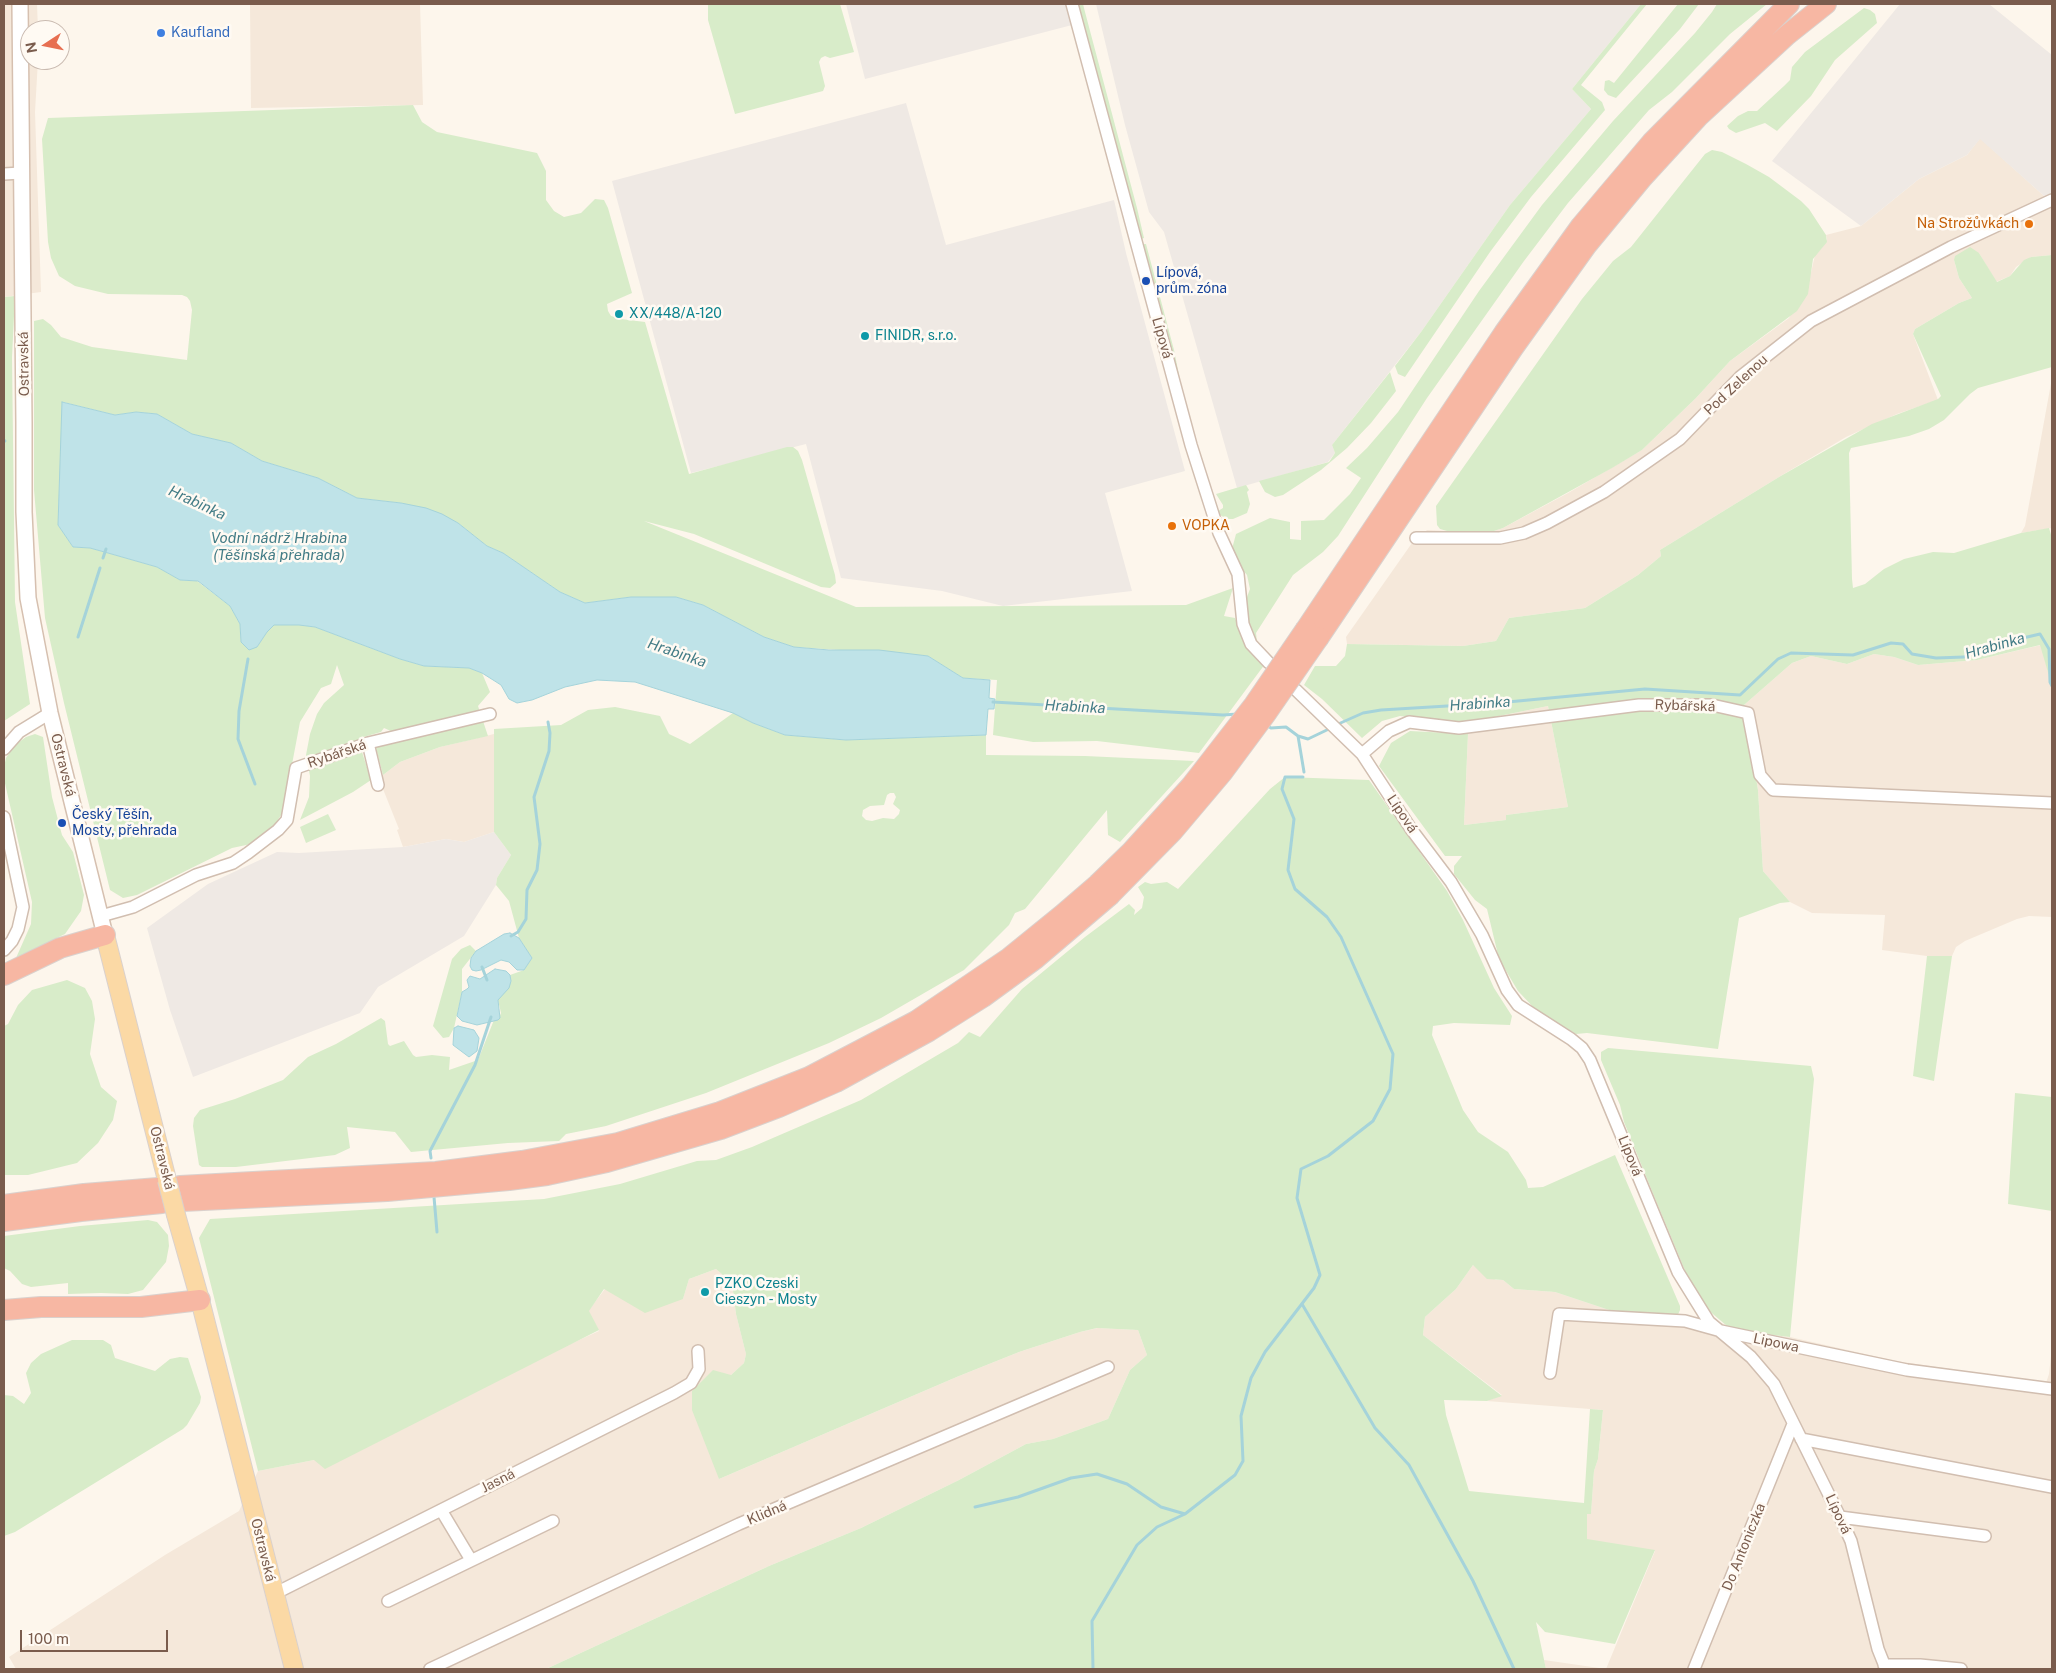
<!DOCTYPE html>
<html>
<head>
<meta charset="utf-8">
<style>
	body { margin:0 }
	#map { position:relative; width:2056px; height:1673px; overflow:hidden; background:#fdf6ec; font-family:"Public Sans",sans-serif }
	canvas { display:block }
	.frame { position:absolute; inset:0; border:5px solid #7a5c4d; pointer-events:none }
	.north { position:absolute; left:20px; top:20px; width:50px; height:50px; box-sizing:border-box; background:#fffaf3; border:1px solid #cabbb1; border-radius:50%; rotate:259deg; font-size:14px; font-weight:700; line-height:20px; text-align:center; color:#7a5c4d }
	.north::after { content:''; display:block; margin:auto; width:18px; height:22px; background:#e76f51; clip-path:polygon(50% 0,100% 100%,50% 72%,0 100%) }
	.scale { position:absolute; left:20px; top:1630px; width:148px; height:22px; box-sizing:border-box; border:2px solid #7a5c4d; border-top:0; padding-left:6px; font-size:15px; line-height:18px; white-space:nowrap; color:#7a5c4d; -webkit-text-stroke:4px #fffaf3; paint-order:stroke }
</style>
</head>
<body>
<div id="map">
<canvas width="2056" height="1673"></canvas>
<div class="frame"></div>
<div class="north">N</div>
<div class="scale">100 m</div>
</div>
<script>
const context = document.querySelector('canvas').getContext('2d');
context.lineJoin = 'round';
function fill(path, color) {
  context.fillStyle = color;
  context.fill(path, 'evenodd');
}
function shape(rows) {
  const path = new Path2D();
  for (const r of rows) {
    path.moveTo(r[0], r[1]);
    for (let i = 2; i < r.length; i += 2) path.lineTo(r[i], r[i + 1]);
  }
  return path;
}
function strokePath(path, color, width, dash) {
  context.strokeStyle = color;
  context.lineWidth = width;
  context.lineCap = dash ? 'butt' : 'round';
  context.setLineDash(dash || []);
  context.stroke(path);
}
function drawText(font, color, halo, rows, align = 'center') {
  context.font = font + ' "Public Sans",sans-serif';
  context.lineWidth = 5;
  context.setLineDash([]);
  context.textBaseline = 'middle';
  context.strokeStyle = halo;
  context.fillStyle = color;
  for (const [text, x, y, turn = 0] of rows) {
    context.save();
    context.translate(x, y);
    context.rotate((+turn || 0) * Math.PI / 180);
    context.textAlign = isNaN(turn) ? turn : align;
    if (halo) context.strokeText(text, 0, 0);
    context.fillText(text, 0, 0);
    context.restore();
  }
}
const residential = shape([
	[4,4,37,4,38,30,30,30,30,60,38,60,35,112,41,292,4,297],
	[250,4,420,4,423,105,251,108],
	[1980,138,2044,196,2052,193,2052,255,2031,257,2016,267,2010,276,1996,282,1979,253,1954,260,1959,278,1972,298,1959,303,1915,329,1913,334,1938,400,1897,414,1846,437,1779,477,1660,550,1661,556,1638,575,1585,608,1509,618,1496,641,1463,646,1347,644,1346,637,1412,543,1427,530,1472,532,1494,531,1503,528,1568,493,1642,450,1696,398,1730,361,1789,318,1811,273,1815,255,1821,249,1827,239,1826,235,1861,226,1919,179,1967,155],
	[2052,378,2052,528,2021,533,2025,526],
	[2041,645,2052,686,2052,917,2029,916,2017,919,1965,941,1956,947,1952,956,1927,956,1882,950,1885,915,1812,913,1790,902,1763,871,1758,790,1744,705,1792,663,1811,656,1847,664,1874,654,1894,657,1918,665,1977,660],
	[1548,706,1568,807,1506,815,1506,820,1464,825,1468,735,1465,723],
	[494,734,494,832,464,842,446,839,403,847,397,830,399,829,383,789,383,775,400,762,440,747],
	[1473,1265,1496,1280,1503,1280,1514,1289,1555,1292,1609,1310,1721,1323,1747,1332,1790,1337,1896,1361,2046,1383,2049,1374,2052,1347,2052,1669,1546,1669,1544,1660,1606,1669,1655,1551,1587,1540,1587,1514,1591,1513,1594,1471,1598,1459,1603,1410,1487,1401,1502,1395,1423,1335,1425,1317,1456,1289],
	[716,1269,732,1283,736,1314,746,1354,744,1363,731,1375,719,1479,959,1376,1019,1352,1080,1332,1098,1328,1138,1330,1147,1355,1130,1370,1108,1419,1053,1439,1026,1444,959,1480,861,1528,769,1566,546,1669,16,1669,9,1657,165,1555,239,1511,258,1471,314,1460,599,1331,588,1311,605,1289,683,1299,689,1279]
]);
const industrial = shape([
	[846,4,1066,4,1072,25,865,79],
	[1096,4,1641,4,1572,89,1591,109,1510,205,1421,332,1332,445,1335,453,1328,462,1237,488,1164,232,1149,212,1125,125],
	[1900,4,1989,4,2052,55,2052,193,2044,196,1980,139,1967,155,1919,179,1861,226,1772,161],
	[906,103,946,245,1114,200,1126,253,1185,471,1105,493,1132,591,1003,606,942,591,841,578,806,444,691,473,612,181],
	[494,832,511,855,497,878,496,885,464,936,378,987,360,1013,193,1077,170,1010,147,928,208,884,277,852,299,853,403,847,446,839,464,842]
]);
const green = shape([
	[708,4,840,4,854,52,830,58,825,56,821,58,819,62,825,86,823,91,735,114,708,20],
	[1078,4,1083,4,1085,12,1137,208,1144,238,1141,239,1143,244,1146,244,1174,350,1183,395],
	[1641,4,1647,4,1581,85,1602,102,1605,110,1531,197,1490,252,1405,377,1398,374,1395,366,1421,332,1510,205,1591,109,1572,89],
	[1678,4,1699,4,1680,29,1616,98,1608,95,1604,90,1605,81,1609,80,1614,83],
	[1717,4,1767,4,1730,34,1672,92,1649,110,1568,203,1524,261,1427,398,1338,536,1323,552,1293,575,1256,633,1257,642,1253,638,1247,613,1247,597,1250,589,1247,575,1240,567,1232,549,1236,534,1270,518,1290,522,1290,539,1301,540,1301,521,1324,520,1350,494,1361,478,1346,468,1367,448,1398,412,1479,291,1542,205,1613,121,1695,33,1712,12],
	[1864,8,1870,10,1875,14,1877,23,1835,60,1811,96,1777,131,1765,123,1736,133,1729,129,1727,126,1738,116,1748,111,1757,111,1784,86,1790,80,1792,67,1805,52],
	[413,105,422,122,437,132,537,153,546,171,546,200,554,211,564,217,581,213,595,199,604,200,608,208,632,293,607,304,608,311,611,316,621,319,645,322,689,474,787,447,793,447,798,451,802,460,835,575,836,583,830,588,821,587,694,534,644,521,856,607,1186,605,1233,588,1224,616,1235,618,1245,642,1265,664,1199,753,1097,741,1033,742,993,735,997,680,963,678,928,656,794,647,764,637,703,605,676,597,631,597,585,603,560,592,503,553,487,546,458,523,401,503,357,498,318,478,262,461,231,443,192,434,157,414,136,412,115,415,63,402,58,525,73,547,90,548,108,553,157,567,180,580,197,581,230,606,240,624,241,642,257,647,267,632,274,625,292,624,315,627,400,659,424,666,469,668,482,673,490,692,478,706,488,736,440,747,400,762,383,775,376,748,393,741,393,732,384,728,381,732,360,738,362,752,371,780,353,792,300,820,309,797,310,776,306,755,310,734,317,714,324,703,344,685,337,665,331,684,321,688,300,722,283,812,270,832,251,844,232,848,137,895,123,898,110,890,64,703,45,618,34,490,34,321,43,319,51,325,61,337,92,347,187,360,192,310,190,301,187,297,182,295,108,294,75,286,59,276,51,258,48,242,42,139,48,118],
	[1712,150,1722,152,1746,164,1769,177,1801,201,1809,209,1826,235,1827,242,1813,259,1808,294,1797,311,1730,361,1696,398,1642,450,1612,468,1503,528,1494,531,1472,532,1447,531,1440,529,1437,525,1436,506,1582,299,1613,261,1631,247,1705,154],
	[1970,247,1979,253,1997,282,2010,276,2024,260,2031,257,2052,255,2052,367,1978,388,1970,394,1944,420,1929,429,1909,436,1851,448,1849,453,1852,579,1853,588,1865,584,1884,569,1904,559,1933,552,1954,553,2021,533,2049,528,2052,538,2052,686,2040,645,1977,660,1918,665,1894,657,1874,654,1847,664,1811,656,1792,663,1744,705,1758,790,1763,871,1790,902,1780,903,1739,918,1718,1049,1587,1033,1576,1034,1536,1010,1518,991,1499,959,1487,909,1475,900,1454,874,1454,866,1462,856,1445,856,1379,766,1391,743,1410,731,1468,734,1464,825,1506,820,1506,815,1568,807,1548,706,1465,723,1400,716,1382,721,1362,738,1322,699,1304,685,1315,666,1336,666,1345,656,1347,644,1463,646,1496,641,1509,618,1585,608,1638,575,1661,556,1660,550,1779,477,1872,424,1938,399,1941,396,1913,334,1915,329,1959,303,1972,298,1959,278,1954,260,1955,256],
	[15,296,12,357,15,602,30,704,4,721,4,297],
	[1390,372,1396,391,1371,423,1347,448,1321,470,1283,495,1275,497,1265,492,1259,481,1329,462,1335,453,1332,445],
	[1246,485,1249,490,1247,492,1250,504,1247,513,1233,519,1227,519,1220,515,1218,511,1223,508,1223,505,1216,494],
	[615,707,660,716,669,734,690,744,733,713,753,723,785,735,846,740,986,735,986,755,1085,756,1194,761,1120,842,1108,835,1107,810,1025,909,1015,913,1009,925,964,970,881,1018,829,1043,706,1093,606,1126,566,1134,559,1141,508,1143,411,1152,395,1132,347,1127,350,1148,335,1155,236,1167,202,1167,199,1165,193,1126,194,1118,200,1110,235,1099,283,1080,308,1057,336,1044,381,1018,385,1021,388,1044,390,1046,404,1041,413,1055,416,1057,432,1055,450,1057,449,1070,478,1060,494,1020,498,1020,501,1013,498,1000,511,981,510,975,524,970,532,958,519,938,509,901,496,885,497,878,511,855,494,832,494,729,561,725,588,710],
	[890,793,894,793,896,797,893,804,900,810,899,814,894,819,883,818,872,821,866,820,862,816,863,810,870,806,884,805,887,795],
	[35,734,43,737,52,797,62,835,73,852,84,895,81,911,65,934,16,958,31,924,32,902,4,779,4,767,6,758,15,745,26,737],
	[1285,777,1369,780,1447,891,1463,920,1494,988,1512,1016,1510,1025,1454,1023,1433,1026,1432,1035,1463,1110,1478,1132,1508,1152,1526,1180,1528,1188,1543,1187,1615,1155,1680,1306,1680,1310,1677,1317,1609,1310,1555,1292,1514,1289,1503,1280,1487,1279,1473,1265,1456,1289,1425,1317,1423,1335,1502,1396,1487,1401,1444,1400,1446,1415,1469,1491,1584,1503,1590,1409,1603,1410,1598,1459,1594,1471,1591,1514,1587,1514,1587,1539,1655,1550,1615,1644,1545,1632,1536,1622,1546,1669,546,1669,769,1566,861,1528,959,1480,1026,1444,1053,1439,1108,1419,1130,1370,1147,1355,1138,1330,1097,1328,1080,1332,1019,1352,959,1376,719,1479,692,1410,692,1391,713,1370,731,1375,744,1363,746,1354,736,1314,732,1283,716,1269,689,1279,683,1299,645,1313,604,1289,589,1311,599,1330,325,1469,314,1460,258,1471,199,1238,210,1219,544,1199,620,1184,697,1161,716,1160,752,1147,861,1100,958,1043,969,1032,980,1037,1022,989,1085,937,1129,904,1135,910,1134,915,1142,908,1144,897,1138,887,1145,882,1151,884,1167,882,1178,889,1270,789],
	[328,814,336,830,306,843,300,827],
	[470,945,476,951,462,969,462,992,454,1028,449,1037,443,1038,433,1026,452,959,461,949],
	[1927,956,1952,956,1934,1081,1913,1076],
	[67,980,85,988,92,1001,95,1019,90,1054,101,1087,117,1101,113,1120,98,1143,77,1163,28,1175,4,1175,4,1026,8,1024,18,1005,32,990],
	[1608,1048,1811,1066,1814,1079,1790,1337,1747,1332,1727,1326,1707,1309,1691,1285,1654,1196,1624,1122,1620,1105,1601,1060,1601,1052],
	[2015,1093,2052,1097,2052,1211,2008,1204],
	[148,1220,157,1222,168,1235,169,1246,166,1262,143,1290,128,1294,101,1293,68,1294,68,1283,31,1287,22,1284,10,1271,4,1268,4,1236,80,1226],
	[72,1340,103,1340,111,1345,115,1358,155,1371,170,1359,180,1357,188,1358,201,1397,200,1403,187,1425,183,1429,15,1532,4,1536,4,1395,13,1396,24,1404,31,1393,26,1373,31,1363,41,1354]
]);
const water = shape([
	[62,402,115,415,136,412,157,414,192,434,231,443,262,461,318,478,357,498,401,503,426,508,442,514,458,523,487,546,503,553,560,592,585,603,631,597,676,597,703,605,764,637,794,647,829,650,879,650,928,656,963,678,990,680,989,698,995,699,994,709,988,709,986,735,846,740,785,735,753,723,733,713,635,682,597,680,565,687,532,700,517,703,509,699,501,685,482,673,469,668,424,666,400,659,315,627,299,625,274,625,267,632,257,647,249,650,241,642,240,624,230,606,198,581,180,580,157,567,108,553,90,548,73,547,58,525,62,402],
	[510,933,519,938,532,958,524,970,517,970,509,962,501,960,481,970,476,971,472,970,470,966,471,958,476,951,504,934,510,933],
	[495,969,506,971,510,975,511,981,509,988,498,1000,500,1018,498,1020,477,1025,462,1021,457,1016,462,992,467,989,469,987,467,980,470,976,480,979,495,969],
	[458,1026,474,1030,479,1038,477,1051,469,1057,453,1045,454,1028,458,1026]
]);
const stream = shape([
	[4,440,5,441],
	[103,558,106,549],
	[78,637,100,568],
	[248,659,239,711,238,739,255,784],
	[993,702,1223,715,1238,714],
	[1266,725,1271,728,1286,727,1298,736,1308,739,1331,728],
	[1336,725,1363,713,1381,710,1497,703,1645,689,1740,695,1778,659,1791,653,1853,655,1891,643,1903,644,1912,654,1936,658,1964,657,1989,646,2040,634,2049,649,2050,682,2052,686],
	[1298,736,1304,772],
	[511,936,518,932,526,919,527,890,537,870,540,844,534,797,549,751,550,733,548,722],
	[482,967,487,980],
	[431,1158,430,1151,475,1065,491,1017],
	[434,1197,437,1232],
	[1302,1304,1375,1428,1409,1465,1473,1581,1514,1669],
	[975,1507,1018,1497,1071,1478,1097,1474,1127,1484,1161,1507,1185,1514],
	[1093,1669,1092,1621,1137,1545,1157,1527,1185,1514,1235,1475,1243,1461,1241,1416,1251,1378,1265,1352,1314,1288,1320,1275,1297,1198,1301,1169,1328,1156,1373,1121,1390,1089,1393,1054,1341,937,1327,917,1295,889,1288,870,1294,819,1282,789,1285,777,1303,777]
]);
const street = shape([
	[1072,4,1191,445,1219,533,1238,574,1243,624,1251,644,1269,663],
	[4,174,21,173],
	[1416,538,1500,538,1524,533,1547,523,1604,492,1680,439,1740,377,1811,321,1951,247,2052,200],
	[1296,690,1362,754,1411,829,1451,882,1482,935,1507,990,1518,1005,1571,1039,1582,1048,1590,1060,1678,1272,1709,1322,1751,1357,1774,1384,1840,1517,1851,1541,1878,1649,1886,1669],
	[368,743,378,785],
	[4,749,19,732,50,713],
	[1362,754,1389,731,1409,722,1459,728,1639,705,1712,705,1748,713,1760,775,1773,790,2052,803],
	[4,817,23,907,18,929,12,941,4,950],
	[101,916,133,907,196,875,233,863,248,853,278,830,287,820,296,768,368,743,490,714],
	[1550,1373,1559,1314,1685,1321,1721,1331,1907,1370,2052,1389],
	[1801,1439,2052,1487],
	[441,1510,471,1560],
	[1840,1517,1985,1536],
	[274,1594,674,1393,691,1383,699,1369,698,1351],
	[388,1601,553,1521],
	[1884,1665,1920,1665,1961,1669],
	[430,1669,739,1524,1108,1367],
	[1694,1669,1793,1424]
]);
const secondary = shape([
	[20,4,24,423,24,512,28,598,50,713,105,935]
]);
const primary = shape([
	[105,935,167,1180],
	[176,1215,200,1300,294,1669]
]);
const highway = shape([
	[1306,629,1504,333,1581,226,1652,142,1789,4],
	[1319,637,1513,348,1586,246,1643,177,1698,117,1787,35,1826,4],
	[4,975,60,948,105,935],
	[180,1186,436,1172,522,1161,618,1143,720,1112,809,1077,916,1021,1009,958,1062,915,1098,884],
	[183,1201,387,1191,509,1180,547,1175,607,1162,721,1129,779,1107,836,1082,929,1031,983,997,1035,959,1109,896],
	[4,1205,84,1194,158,1188],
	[4,1221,81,1211,162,1203],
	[4,1310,41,1307,141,1307,200,1300]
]);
const primaryBridge = shape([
	[167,1180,176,1215]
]);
const highwayBridge = shape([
	[1098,884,1131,852,1191,786,1254,705,1306,629],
	[1109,896,1173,831,1222,773,1265,715,1319,637]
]);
const markers = [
	[161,33,5,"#3f7fe0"],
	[2029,224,5,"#e8710a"],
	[1146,281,5,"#1a4fb4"],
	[619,314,5,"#0f9aa8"],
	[865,336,5,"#0f9aa8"],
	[1172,526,5,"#e8710a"],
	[62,823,5,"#1a4fb4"],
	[705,1292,5,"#0f9aa8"]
];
const shopNames = [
	["Kaufland",171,33]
];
const foodNames = [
	["Na Strožůvkách",2019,224],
	["VOPKA",1182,526,"left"]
];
const transitNames = [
	["Lípová,",1156,273],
	["prům. zóna",1156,289],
	["Český Těšín,",72,815],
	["Mosty, přehrada",72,831]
];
const cultureNames = [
	["XX/448/A-120",629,314],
	["FINIDR, s.r.o.",875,336],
	["PZKO Czeski",715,1284],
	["Cieszyn - Mosty",715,1300]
];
const streetNames = [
	["Lípová",1162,338,74],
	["Ostravská",24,364,-91],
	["Pod Zelenou",1736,385,-43],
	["Rybářská",1685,706,2],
	["Rybářská",337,754,-19],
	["Ostravská",63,765,76],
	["Lípová",1402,814,56],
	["Lípová",1630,1156,68],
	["Ostravská",162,1158,76],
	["Lipowa",1776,1343,12],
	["Jasná",498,1481,-27],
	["Klidná",767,1513,-23],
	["Lípová",1838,1514,65],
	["Do Antoniczka",1744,1547,-68],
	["Ostravská",263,1550,76]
];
const waterNames = [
	["Hrabinka",197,503,25],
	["Vodní nádrž Hrabina",279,538],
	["(Těšínská přehrada)",279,555],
	["Hrabinka",1995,646,-16],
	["Hrabinka",677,653,19],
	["Hrabinka",1480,704,-4],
	["Hrabinka",1075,707,3]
];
fill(residential, '#f5e8da');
fill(industrial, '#efe9e4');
fill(green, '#d8ecc9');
fill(water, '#bfe3e8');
strokePath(water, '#a5d3da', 1);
strokePath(stream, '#a5d3da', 3);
strokePath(street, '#d1beb0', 14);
strokePath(secondary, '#d6c0b0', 18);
strokePath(primary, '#dad1cd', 20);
strokePath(highway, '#dad1cd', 22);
strokePath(street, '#fff', 11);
strokePath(secondary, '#fff', 15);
strokePath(primary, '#fbd9a5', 18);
strokePath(highway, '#f7b7a3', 20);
strokePath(primaryBridge, '#dad1cd', 20, []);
strokePath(highwayBridge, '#dad1cd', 22, []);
strokePath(primaryBridge, '#fbd9a5', 18);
strokePath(highwayBridge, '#f7b7a3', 20);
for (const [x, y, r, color] of markers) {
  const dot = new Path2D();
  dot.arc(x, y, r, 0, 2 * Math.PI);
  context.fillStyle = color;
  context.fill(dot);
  strokePath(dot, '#fffaf3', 2);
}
drawText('14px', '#366cbe', '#fffaf3', shopNames, 'left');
drawText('14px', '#c56008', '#fffaf3', foodNames, 'right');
drawText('14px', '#164399', '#fffaf3', transitNames, 'left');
drawText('14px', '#0d838f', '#fffaf3', cultureNames, 'left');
drawText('14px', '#7a5c4d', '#fffaf3', streetNames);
drawText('italic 15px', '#437c86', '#fffaf3', waterNames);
</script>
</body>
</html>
